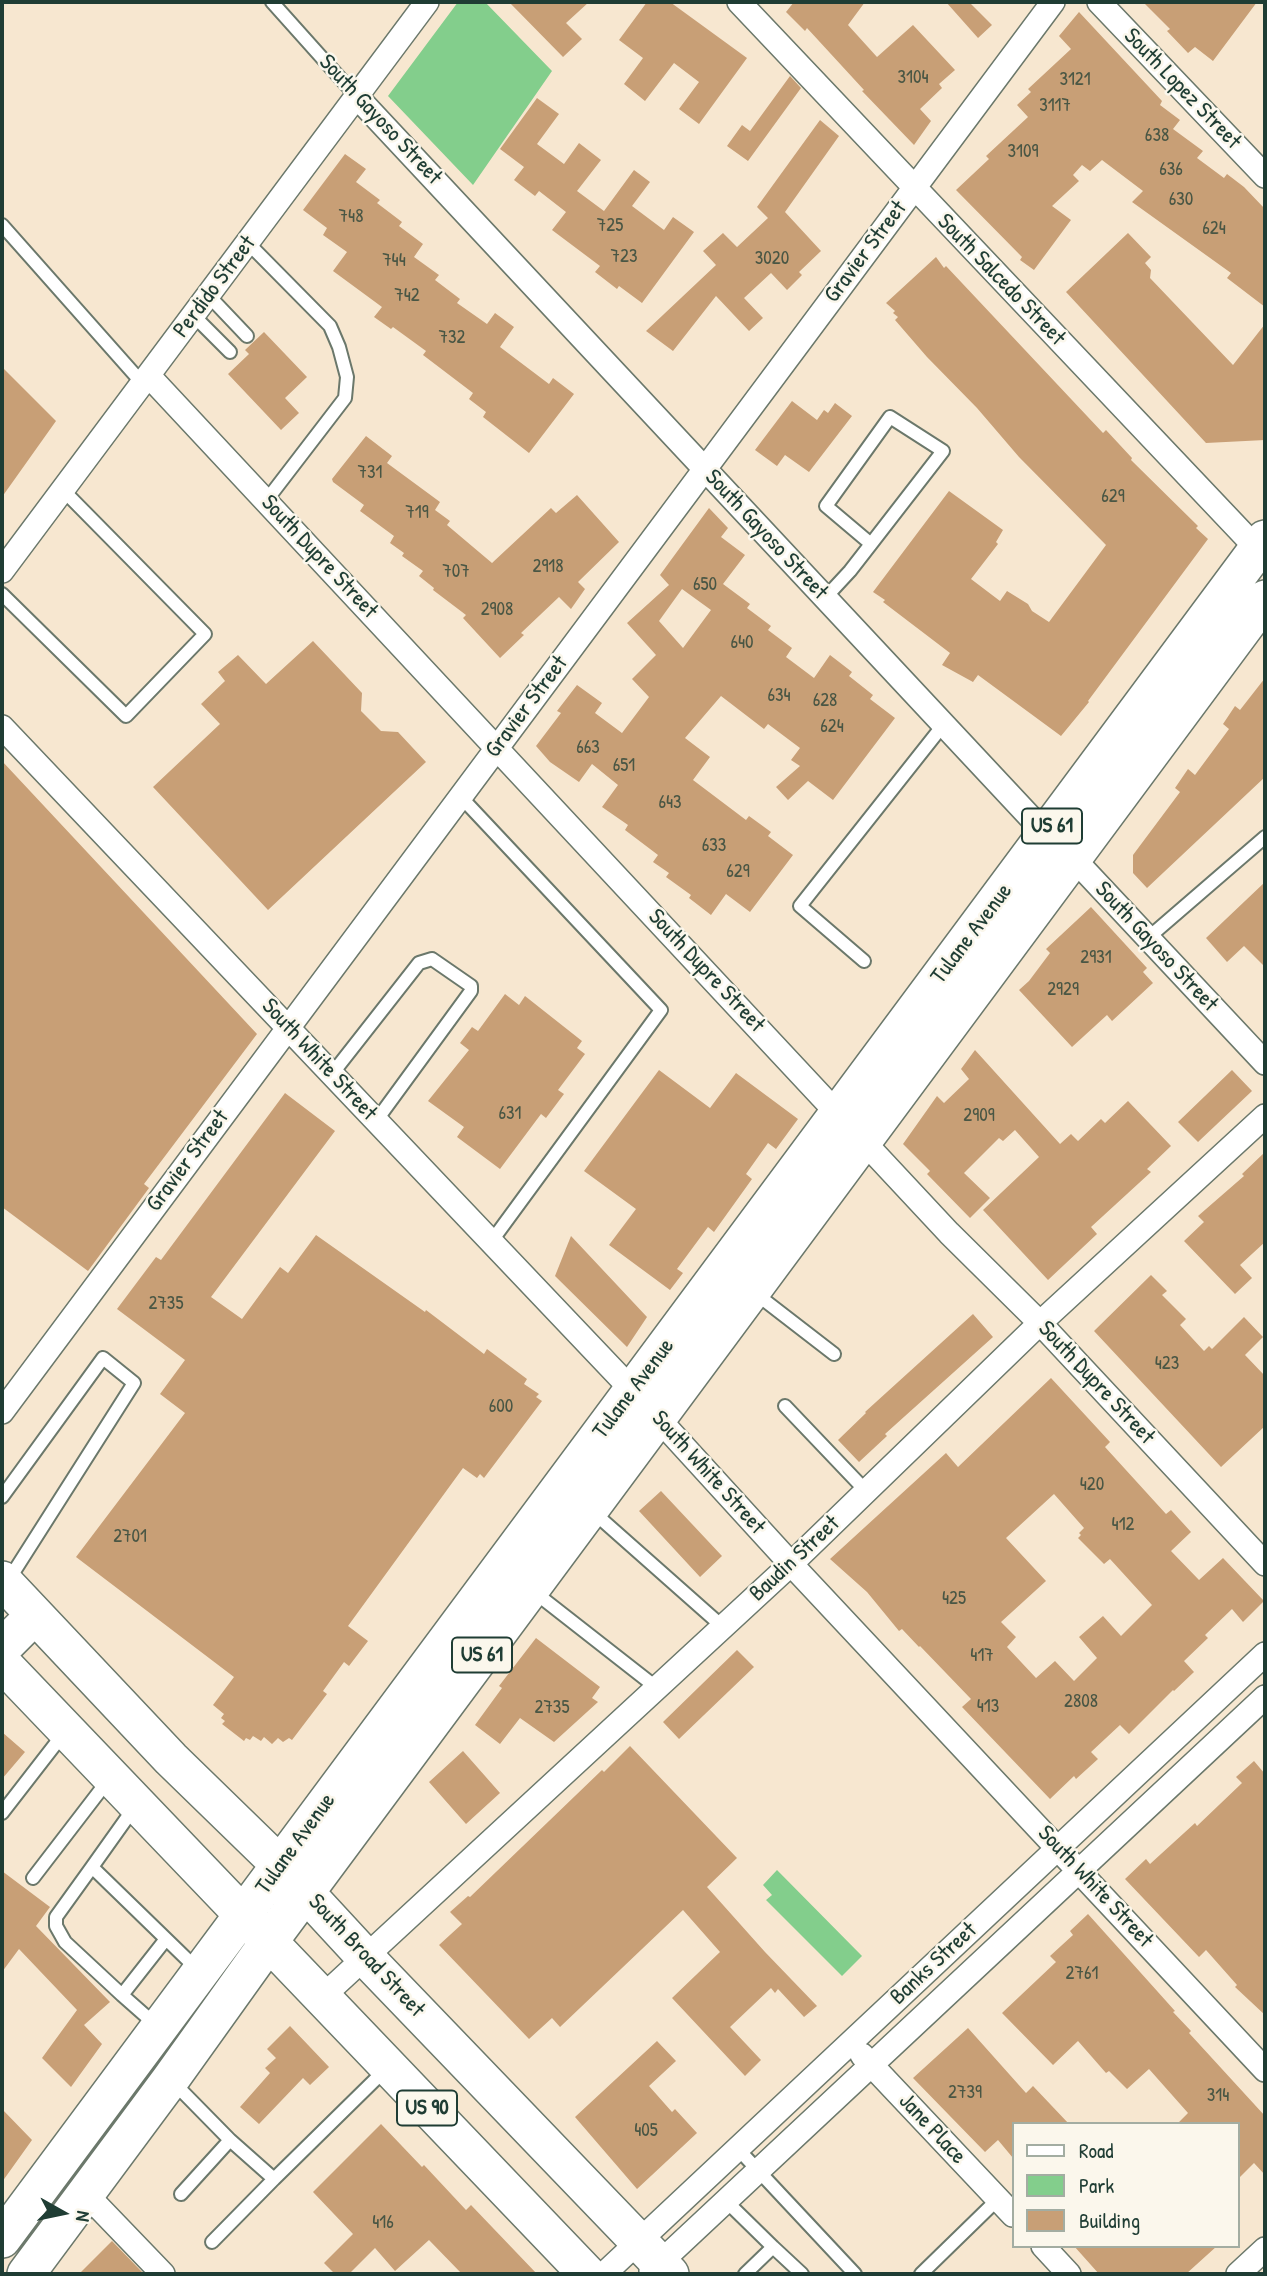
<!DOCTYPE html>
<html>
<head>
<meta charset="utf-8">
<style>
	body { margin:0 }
	#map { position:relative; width:1267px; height:2276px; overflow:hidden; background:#f7e7d0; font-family:"Patrick Hand",sans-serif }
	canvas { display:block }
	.frame { position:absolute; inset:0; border:4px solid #1f3d34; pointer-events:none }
	.legend { position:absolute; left:1012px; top:2122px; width:228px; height:126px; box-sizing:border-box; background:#fbf7ec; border:2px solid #a3ada2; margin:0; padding:9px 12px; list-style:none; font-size:21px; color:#1f3d34 }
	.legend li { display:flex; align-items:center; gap:14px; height:35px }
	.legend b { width:35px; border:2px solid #a3ada2 }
	.north { position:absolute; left:28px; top:2178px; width:70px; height:70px; -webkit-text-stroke:5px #fbf7ec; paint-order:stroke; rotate:99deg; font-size:19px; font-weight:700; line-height:28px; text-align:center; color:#1f3d34 }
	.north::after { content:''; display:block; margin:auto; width:24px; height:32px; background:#1f3d34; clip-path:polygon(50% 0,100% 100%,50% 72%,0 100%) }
</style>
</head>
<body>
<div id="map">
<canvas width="1267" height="2276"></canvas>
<div class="frame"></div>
<ul class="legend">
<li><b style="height:9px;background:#fff"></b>Road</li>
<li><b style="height:19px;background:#83ce8c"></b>Park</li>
<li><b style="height:19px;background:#c89f76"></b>Building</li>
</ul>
<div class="north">N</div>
</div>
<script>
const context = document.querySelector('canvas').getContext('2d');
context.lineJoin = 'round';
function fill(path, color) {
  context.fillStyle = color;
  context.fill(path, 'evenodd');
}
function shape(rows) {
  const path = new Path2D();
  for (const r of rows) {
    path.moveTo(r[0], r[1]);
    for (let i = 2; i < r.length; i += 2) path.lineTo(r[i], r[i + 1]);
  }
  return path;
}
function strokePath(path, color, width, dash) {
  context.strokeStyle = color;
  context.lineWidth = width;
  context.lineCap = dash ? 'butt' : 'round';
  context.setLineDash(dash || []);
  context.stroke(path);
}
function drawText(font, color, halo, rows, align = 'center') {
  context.font = font + ' "Patrick Hand",sans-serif';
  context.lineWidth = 5;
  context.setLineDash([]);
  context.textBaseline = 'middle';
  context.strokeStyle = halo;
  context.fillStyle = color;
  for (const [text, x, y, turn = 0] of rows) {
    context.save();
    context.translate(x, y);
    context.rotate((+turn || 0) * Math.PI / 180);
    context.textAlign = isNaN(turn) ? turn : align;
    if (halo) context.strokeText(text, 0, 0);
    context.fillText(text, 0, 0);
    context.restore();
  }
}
const green = shape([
	[458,2,485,2,552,71,473,185,388,96],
	[777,1870,862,1956,842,1976,766,1900,772,1895,763,1885]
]);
const building = shape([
	[509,2,589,2,566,23,582,39,563,57],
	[647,2,670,2,747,58,699,124,679,109,699,82,674,63,645,101,624,84,643,58,619,40],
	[794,2,865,2,848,25,877,57,913,25,955,70,939,84,942,88,920,109,931,121,914,145,862,91,864,90,807,28,805,31,786,12],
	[946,2,969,2,992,25,978,38],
	[1143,2,1257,2,1213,61,1195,47,1188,53,1167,31,1170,29],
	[1079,12,1162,101,1160,105,1180,120,1173,129,1203,151,1197,158,1224,178,1227,174,1244,187,1265,209,1265,307,1227,278,1231,273,1132,202,1143,191,1102,160,1090,171,1082,165,1073,175,1079,181,1052,206,1071,220,1034,270,1020,260,1022,257,956,190,989,159,986,156,1028,117,1017,105,1031,92,1028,89,1071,49,1059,36],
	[790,76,801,88,748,161,727,146,742,125,750,131],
	[537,98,559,114,537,144,564,164,579,143,601,160,577,191,604,211,634,170,650,182,632,206,664,230,673,217,694,232,642,303,619,286,617,289,595,272,600,266,552,230,566,212,539,191,535,196,514,180,524,167,500,149],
	[820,120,839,136,785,212,821,251,799,272,802,275,787,290,771,273,744,298,763,318,749,331,716,296,673,351,646,331,716,265,703,251,723,233,737,247,768,218,757,207],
	[345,154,366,169,356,182,380,200,377,203,402,222,399,226,423,244,414,257,439,275,435,280,460,299,457,303,487,324,495,313,514,327,500,347,549,384,553,378,574,394,529,453,483,417,486,412,469,399,473,393,423,355,426,351,393,327,391,329,374,317,382,307,333,271,347,252,323,235,327,228,303,210],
	[1128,233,1151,257,1145,263,1151,270,1150,278,1233,365,1265,324,1265,440,1206,443,1066,292],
	[936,257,944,268,946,266,1103,433,1106,430,1132,458,1131,460,1198,526,1196,528,1208,539,1088,701,1089,702,1061,736,978,675,973,682,942,665,950,653,883,602,885,600,873,592,949,491,1003,530,996,542,998,544,971,579,1000,601,1007,591,1028,604,1032,611,1049,622,1106,545,1019,457,977,408,927,357,895,320,898,317,893,313,895,311,886,303],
	[264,332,307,377,285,398,299,413,281,430,228,374,249,354,245,350],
	[2,367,56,421,2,497],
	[792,401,817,420,824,410,828,413,835,403,852,416,809,472,785,455,777,466,755,450],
	[366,436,392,456,387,463,440,502,435,510,450,521,447,525,492,563,551,508,556,513,577,495,619,542,578,582,585,589,571,609,559,597,521,633,524,635,500,658,463,618,466,615,433,590,434,588,419,576,423,571,402,556,404,553,390,543,394,536,360,511,364,505,333,482,332,479],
	[709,508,728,528,721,537,745,555,723,584,750,604,747,608,771,626,768,630,792,648,786,657,814,678,830,655,852,672,849,676,873,695,870,699,895,718,833,800,808,781,788,800,776,787,800,766,791,760,800,748,768,724,764,729,721,696,685,738,710,757,693,780,746,820,749,816,771,832,768,836,793,855,750,912,726,894,711,915,689,898,691,895,666,877,669,873,653,862,658,855,625,830,628,825,602,807,618,785,592,764,579,782,550,762,536,746,561,713,557,711,577,685,602,703,595,713,622,733,649,697,632,679,656,655,627,623,669,585,660,575],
	[682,589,711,610,683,648,659,621],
	[313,641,362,693,361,711,381,731,398,732,426,762,268,910,153,787,220,724,201,704,225,681,218,672,238,655,266,684],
	[1265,678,1265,777,1147,888,1133,873,1133,855,1180,792,1175,788,1188,769,1195,775,1229,729,1223,724,1235,706,1240,710],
	[2,761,257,1034,144,1184,149,1188,88,1271,2,1207],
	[1265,882,1265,967,1244,946,1227,962,1206,938],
	[1091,907,1147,968,1143,972,1153,983,1112,1021,1107,1015,1072,1047,1019,990,1029,981,1050,953,1046,949],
	[505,994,519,1005,525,996,582,1041,577,1048,585,1054,558,1090,564,1094,546,1118,541,1114,500,1169,457,1137,464,1127,428,1101,469,1050,460,1043,472,1027,478,1031],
	[975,1050,1060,1144,1071,1134,1078,1141,1101,1119,1105,1123,1128,1101,1171,1146,1147,1169,1151,1172,1091,1227,1097,1234,1048,1280,983,1210,1039,1157,1015,1130,1003,1141,999,1138,964,1173,990,1198,970,1218,927,1174,930,1171,903,1144,937,1096,944,1103,969,1079,961,1069],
	[659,1070,710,1108,736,1073,798,1119,776,1149,768,1143,746,1174,752,1179,714,1232,708,1227,677,1269,683,1273,670,1290,609,1245,636,1209,584,1171],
	[1232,1070,1252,1091,1198,1142,1178,1122],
	[285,1093,335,1131,211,1297,242,1319,280,1267,288,1273,316,1235,425,1312,426,1310,484,1354,487,1349,527,1379,524,1384,539,1394,536,1397,542,1401,484,1478,480,1474,477,1478,463,1468,348,1626,368,1641,349,1666,344,1662,323,1691,327,1694,292,1740,289,1738,283,1742,278,1738,272,1744,264,1737,261,1741,253,1736,250,1740,246,1738,244,1741,222,1724,225,1721,221,1718,224,1714,213,1705,234,1677,76,1557,185,1413,160,1394,185,1360,117,1309,156,1257,161,1260],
	[1265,1152,1265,1242,1240,1265,1252,1278,1235,1294,1184,1241,1204,1222,1198,1216,1244,1176,1242,1174],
	[571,1236,647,1317,627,1347,555,1276],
	[1151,1275,1167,1291,1162,1295,1186,1319,1180,1325,1204,1351,1209,1346,1212,1349,1244,1317,1263,1337,1245,1355,1265,1376,1265,1426,1221,1467,1094,1331],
	[973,1314,993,1337,885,1434,887,1436,859,1462,838,1440,866,1413,865,1412],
	[1051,1378,1110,1442,1105,1447,1166,1514,1171,1510,1191,1532,1171,1551,1199,1580,1223,1558,1264,1601,1243,1622,1232,1609,1205,1635,1208,1638,1184,1661,1194,1672,1174,1691,1173,1690,1129,1734,1120,1725,1091,1752,1098,1759,1076,1779,1074,1776,1050,1799,962,1707,971,1699,920,1646,919,1647,902,1629,899,1631,867,1592,830,1559,946,1453,958,1467],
	[1054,1494,1084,1528,1079,1533,1081,1535,1078,1538,1104,1564,1110,1559,1152,1605,1121,1636,1103,1616,1079,1637,1097,1658,1074,1681,1055,1661,1036,1678,1007,1647,1016,1637,1001,1622,1046,1581,1006,1538],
	[661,1491,722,1556,700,1577,639,1511],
	[536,1638,600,1687,592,1698,598,1702,554,1742,520,1718,500,1744,475,1725,502,1688,499,1686],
	[737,1650,754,1667,679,1739,663,1722],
	[2,1732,25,1752,2,1779],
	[630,1746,737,1858,707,1887,765,1952,817,2006,804,2017,778,1989,775,1993,771,1988,730,2027,761,2060,745,2076,672,1998,720,1952,683,1910,560,2027,552,2018,529,2039,439,1945,462,1924,450,1912,468,1896,470,1897,602,1770,604,1772],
	[463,1751,500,1793,466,1824,429,1782],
	[1254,1761,1265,1774,1265,2015,1235,1987,1237,1985,1206,1950,1199,1957,1125,1879,1146,1859,1150,1864,1195,1823,1197,1826,1242,1783,1236,1777],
	[2,1871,50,1907,36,1926,110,2002,84,2025,102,2044,71,2087,42,2058,77,2010,19,1949,2,1972],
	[1088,1914,1175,2011,1173,2012,1191,2031,1189,2033,1265,2116,1265,2175,1254,2163,1237,2180,1237,2124,1177,2124,1188,2113,1149,2069,1127,2089,1109,2071,1106,2073,1078,2041,1053,2065,1002,2013,1056,1962,1050,1956,1073,1935,1070,1931],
	[290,2026,329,2067,310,2085,303,2078,259,2124,240,2107,270,2073,265,2068,276,2058,267,2049],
	[968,2028,1026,2093,1033,2086,1069,2124,1013,2124,1013,2158,998,2140,985,2152,913,2078],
	[657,2041,676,2061,649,2086,672,2112,675,2109,697,2133,637,2189,575,2117],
	[2,2109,32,2140,2,2182],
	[381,2124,422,2167,424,2165,466,2210,471,2205,537,2274,462,2274,429,2240,395,2271,375,2248,349,2274,335,2274,324,2263,353,2234,313,2192],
	[112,2241,144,2274,79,2274],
	[1074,2246,1217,2246,1186,2274,1099,2274]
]);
const lane = shape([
	[272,2,357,97],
	[2,225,143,384],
	[248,243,330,326,339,347,347,377,345,398,266,501],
	[209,296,247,336],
	[194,316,230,352],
	[2,594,126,716,205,634,63,490],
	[825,598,850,571,871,544,943,451,890,417,826,506,871,544],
	[460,796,661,1010,491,1242],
	[1148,938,1265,837],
	[864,961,800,906,944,724],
	[332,1074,419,963,432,959,471,986,471,991,376,1121],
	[755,1293,834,1354],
	[785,1406,866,1491],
	[2,1497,103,1358,134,1383,8,1581],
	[592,1511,723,1627],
	[533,1591,657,1688],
	[134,1808,92,1867,197,1969],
	[2,1813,64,1733],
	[92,1867,56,1917,56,1926,65,1942,122,1995,166,1939],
	[33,1878,109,1779],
	[122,1995,156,2025],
	[173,2082,230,2140,181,2194],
	[738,2149,855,2274],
	[274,2179,386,2069],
	[726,2201,773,2247,745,2274],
	[212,2242,274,2179,230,2140],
	[773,2247,802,2274],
	[921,2274,998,2199]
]);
const street = shape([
	[739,2,1265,557],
	[1099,2,1265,176],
	[357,97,1046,834,1073,858,1265,1063],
	[149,376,949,1233,1040,1323,1265,1564],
	[2,571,427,2],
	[2,727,633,1391,791,1564,1265,2070],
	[2,1412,1053,2],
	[321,1998,791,1564,1040,1323,1265,1116],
	[862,2055,1013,2215],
	[86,2194,163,2274],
	[1043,2246,1069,2274],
	[651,2271,1265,1697],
	[604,2274,1265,1654],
	[1238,2274,1265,2249]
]);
const primary = shape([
	[2,1580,171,1759,280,1865,365,1957,670,2274],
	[2,1648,35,1615],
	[2,1663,587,2274],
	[2,2239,1265,539],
	[26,2274,170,2080,268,1943,1265,599]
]);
const numberNames = [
	["3104",913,78],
	["3121",1075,80],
	["3117",1055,106],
	["638",1157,136],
	["3109",1023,152],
	["636",1171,170],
	["630",1181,200],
	["748",351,217],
	["725",610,226],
	["624",1214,229],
	["723",624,257],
	["3020",772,259],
	["744",394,261],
	["742",407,296],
	["732",452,338],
	["731",370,473],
	["629",1113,497],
	["719",417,513],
	["2918",548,567],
	["707",456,572],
	["650",705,585],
	["2908",497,610],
	["640",742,643],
	["634",779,696],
	["628",825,701],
	["624",832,727],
	["663",588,748],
	["651",624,766],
	["643",670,803],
	["633",714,846],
	["629",738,872],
	["2931",1096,958],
	["2929",1063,990],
	["631",510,1114],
	["2909",979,1116],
	["2735",166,1304],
	["423",1167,1364],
	["600",501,1407],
	["420",1092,1485],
	["412",1123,1525],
	["2701",130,1537],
	["425",954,1599],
	["417",982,1656],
	["2808",1081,1702],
	["413",988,1707],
	["2735",552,1708],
	["2761",1082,1974],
	["2739",965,2093],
	["314",1218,2096],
	["405",646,2131],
	["416",383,2223]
];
const shields = [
	[1052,826,60],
	[482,1655,60],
	[427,2108,60]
];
const shieldNames = [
	["US 61",1052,826],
	["US 61",482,1655],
	["US 90",427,2108]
];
const streetNames = [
	["South Lopez Street",1182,89,46],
	["South Gayoso Street",380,120,47],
	["Gravier Street",866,252,-53],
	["South Salcedo Street",1001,280,46],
	["Perdido Street",215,287,-53],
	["South Gayoso Street",766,535,47],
	["South Dupre Street",319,557,47],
	["Gravier Street",527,707,-53],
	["Tulane Avenue",972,934,-53],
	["South Gayoso Street",1156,947,47],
	["South Dupre Street",706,971,47],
	["South White Street",319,1060,47],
	["Gravier Street",188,1161,-53],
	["South Dupre Street",1096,1383,47],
	["Tulane Avenue",634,1389,-53],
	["South White Street",708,1473,48],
	["Baudin Street",795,1559,-43],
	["Tulane Avenue",296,1844,-54],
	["South White Street",1095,1887,47],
	["South Broad Street",366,1956,47],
	["Banks Street",934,1964,-43],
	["Jane Place",932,2129,47]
];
fill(green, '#83ce8c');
fill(building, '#c89f76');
strokePath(lane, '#6b786b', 16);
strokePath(street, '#6b786b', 26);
strokePath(primary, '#6b786b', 40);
strokePath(lane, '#fff', 12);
strokePath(street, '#fff', 23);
strokePath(primary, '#fff', 37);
drawText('19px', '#495644', null, numberNames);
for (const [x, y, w] of shields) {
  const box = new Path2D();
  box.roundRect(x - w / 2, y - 17.5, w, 35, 5);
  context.fillStyle = '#fbf7ec';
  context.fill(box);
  strokePath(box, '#1f3d34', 2);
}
drawText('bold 21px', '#1f3d34', null, shieldNames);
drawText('23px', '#1f3d34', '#fbf7ec', streetNames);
</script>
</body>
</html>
